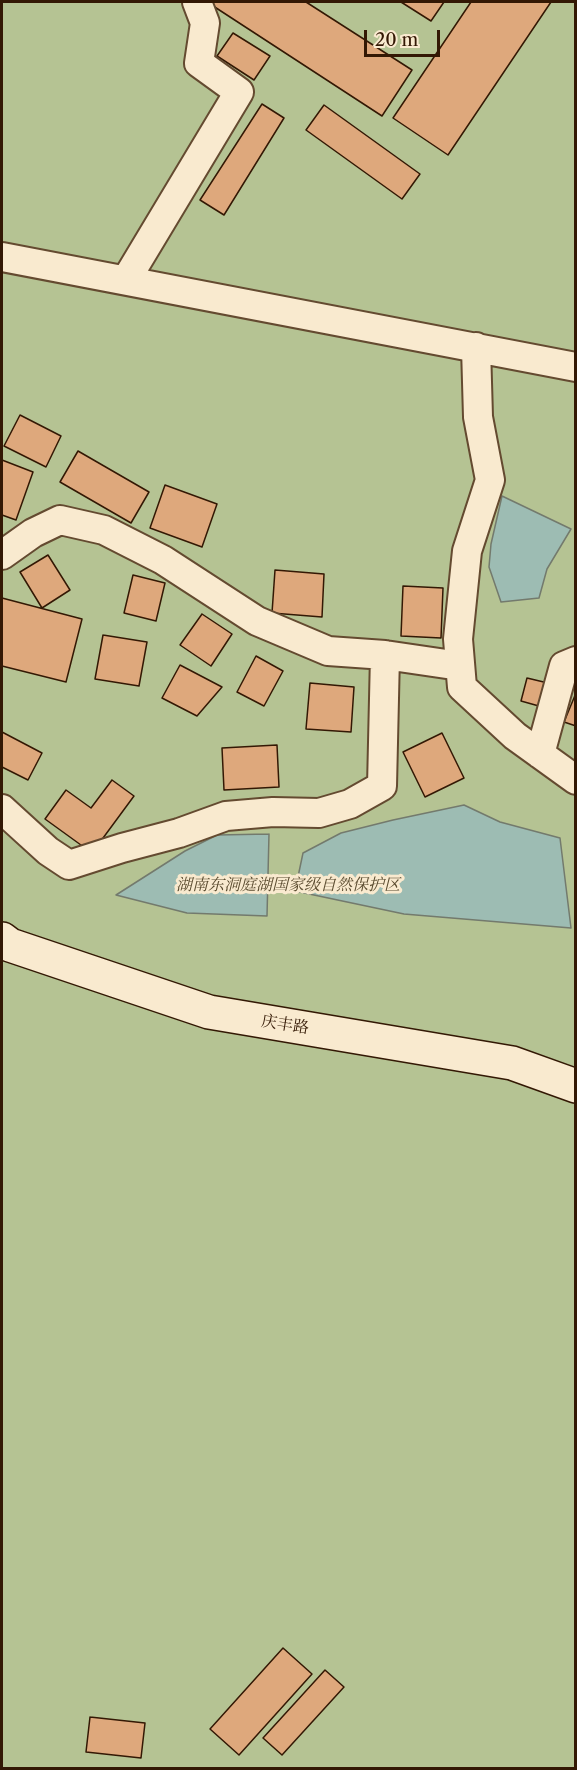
<!DOCTYPE html>
<html>
<head>
<meta charset="utf-8">
<style>
	body { margin:0 }
	#map { position:relative; width:577px; height:1770px; overflow:hidden; background:#f6dfb5; font-family:"Libre Caslon Text",serif }
	canvas { display:block }
	.frame { position:absolute; inset:0; border:3px solid #331804; pointer-events:none }
	.scale { position:absolute; left:364px; top:30px; width:76px; height:27px; box-sizing:border-box; border:3px solid #331804; border-top:0; padding-left:8px; font-size:18px; line-height:21px; white-space:nowrap; color:#331804; -webkit-text-stroke:4px #f9eacf; paint-order:stroke }
</style>
</head>
<body>
<div id="map">
<canvas width="577" height="1770"></canvas>
<div class="frame"></div>
<div class="scale">20 m</div>
</div>
<script>
const context = document.querySelector('canvas').getContext('2d');
context.lineJoin = 'round';
function fill(path, color) {
  context.fillStyle = color;
  context.fill(path, 'evenodd');
}
function shape(rows) {
  const path = new Path2D();
  for (const r of rows) {
    path.moveTo(r[0], r[1]);
    for (let i = 2; i < r.length; i += 2) path.lineTo(r[i], r[i + 1]);
  }
  return path;
}
function strokePath(path, color, width, dash) {
  context.strokeStyle = color;
  context.lineWidth = width;
  context.lineCap = dash ? 'butt' : 'round';
  context.setLineDash(dash || []);
  context.stroke(path);
}
function drawText(font, color, halo, rows, align = 'center') {
  context.font = font + ' "Libre Caslon Text","Noto Serif SC",serif';
  context.lineWidth = 6;
  context.setLineDash([]);
  context.textBaseline = 'middle';
  context.strokeStyle = halo;
  context.fillStyle = color;
  for (const [text, x, y, turn = 0] of rows) {
    context.save();
    context.translate(x, y);
    context.rotate((+turn || 0) * Math.PI / 180);
    context.textAlign = isNaN(turn) ? turn : align;
    if (halo) context.strokeText(text, 0, 0);
    context.fillText(text, 0, 0);
    context.restore();
  }
}
const green = shape([
	[2,2,575,2,575,1768,2,1768]
]);
const water = shape([
	[502,496,571,529,547,569,539,598,501,602,489,567,491,544,502,496],
	[464,805,500,822,560,838,571,928,404,914,295,891,303,853,341,833,393,820,464,805],
	[269,834,267,916,187,913,116,895,185,851,217,835,269,834]
]);
const building = shape([
	[207,2,306,2,412,70,382,116,207,2],
	[401,2,444,2,431,21,401,2],
	[471,2,551,2,448,155,393,118,471,2],
	[233,33,270,56,254,80,217,56,233,33],
	[262,104,284,118,224,215,200,200,262,104],
	[324,105,420,174,402,199,306,130,324,105],
	[20,415,61,436,46,467,4,446,20,415],
	[78,451,149,492,131,523,60,482,78,451],
	[2,460,33,472,16,520,2,515,2,460],
	[165,485,217,504,202,547,150,528,165,485],
	[48,555,70,590,42,608,20,572,48,555],
	[275,570,324,574,322,617,272,613,275,570],
	[133,575,165,583,156,621,124,613,133,575],
	[403,586,443,588,441,638,401,636,403,586],
	[2,598,82,619,66,682,2,666,2,598],
	[202,614,232,634,211,666,180,645,202,614],
	[103,635,147,642,139,686,95,679,103,635],
	[256,656,283,671,264,706,237,692,256,656],
	[180,665,222,687,197,716,162,698,180,665],
	[527,678,552,684,546,708,521,701,527,678],
	[310,683,354,687,351,732,306,729,310,683],
	[576,693,576,726,564,722,576,693],
	[2,732,42,753,28,780,2,767,2,732],
	[442,733,464,778,425,797,403,752,442,733],
	[277,745,279,787,224,790,222,748,277,745],
	[112,780,134,796,92,853,45,819,66,790,91,808,112,780],
	[283,1648,312,1674,239,1755,210,1729,283,1648],
	[325,1670,344,1687,282,1755,263,1738,325,1670],
	[90,1717,145,1723,141,1758,86,1752,90,1717]
]);
const street = shape([
	[2,257,576,367],
	[126,280,239,92,199,63,205,23,197,2],
	[476,347,478,417,490,480,467,551,458,639,462,687,515,736,576,780],
	[2,555,33,533,60,520,104,530,163,560,257,621,328,651,385,655,460,666],
	[540,754,564,666,576,661],
	[2,809,48,851,69,865,122,848,179,833,226,816,273,812,319,813,350,804,382,786,385,655]
]);
const secondary = shape([
	[2,939,10,945,209,1012,512,1063,576,1086]
]);
const parkNames = [
	["湖南东洞庭湖国家级自然保护区",288,885]
];
const streetNames = [
	["庆丰路",285,1025,9]
];
fill(green, '#b5c393');
fill(water, '#9dbcb3');
strokePath(water, '#737a6d', 1.5);
fill(building, '#dea87c');
strokePath(building, '#331804', 1.5);
strokePath(street, '#644a30', 32);
strokePath(secondary, '#331804', 36);
strokePath(street, '#f9eacf', 28);
strokePath(secondary, '#f9eacf', 33);
drawText('italic 16px', '#5a4b2f', '#f9eacf', parkNames);
drawText('16px', '#331804', '#f9eacf', streetNames);
</script>
</body>
</html>
